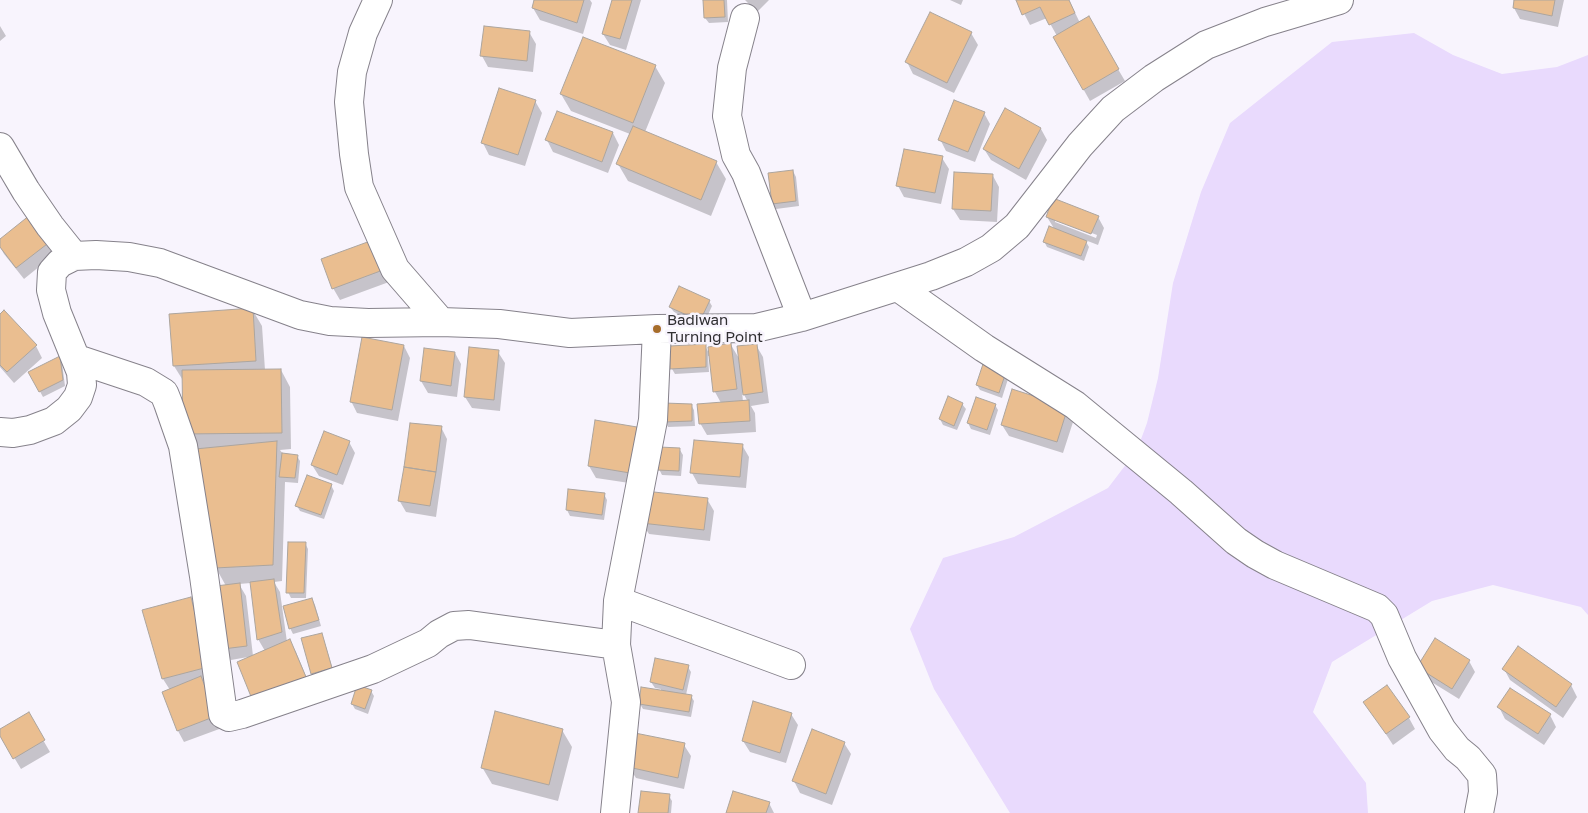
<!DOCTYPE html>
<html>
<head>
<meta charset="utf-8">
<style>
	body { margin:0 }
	canvas { display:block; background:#f8f4fd }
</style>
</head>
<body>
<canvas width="1588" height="813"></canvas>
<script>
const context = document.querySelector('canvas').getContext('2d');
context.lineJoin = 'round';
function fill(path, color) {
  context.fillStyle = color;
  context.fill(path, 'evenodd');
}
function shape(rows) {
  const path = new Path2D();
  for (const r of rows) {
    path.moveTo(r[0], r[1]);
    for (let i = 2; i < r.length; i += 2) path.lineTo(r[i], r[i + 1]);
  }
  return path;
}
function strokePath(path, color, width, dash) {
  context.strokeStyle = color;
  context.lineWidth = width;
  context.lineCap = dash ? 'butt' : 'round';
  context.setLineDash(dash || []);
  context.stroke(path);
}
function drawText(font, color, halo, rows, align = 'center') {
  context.font = font + ' "Golos Text",sans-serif';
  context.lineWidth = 5;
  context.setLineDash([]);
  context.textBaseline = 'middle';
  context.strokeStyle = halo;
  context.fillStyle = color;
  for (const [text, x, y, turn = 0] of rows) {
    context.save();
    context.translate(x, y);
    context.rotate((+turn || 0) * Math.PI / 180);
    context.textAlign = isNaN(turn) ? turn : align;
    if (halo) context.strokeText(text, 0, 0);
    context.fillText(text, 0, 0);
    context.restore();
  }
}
const green = shape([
	[1414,33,1453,55,1502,74,1557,67,1588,55,1588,615,1581,607,1493,585,1432,601,1332,662,1313,712,1366,783,1368,813,1010,813,934,689,910,629,943,558,1014,537,1108,488,1137,450,1147,423,1158,378,1173,283,1201,192,1230,123,1332,42]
]);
const shadow = shape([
	[536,0,590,0,592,3,583,34,540,20,533,8],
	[613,0,641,0,626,50,610,45,603,34],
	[704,0,727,0,728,22,709,23,705,18],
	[745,0,769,0,757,12],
	[950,0,963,0,961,5],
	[1017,0,1069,0,1080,23,1088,18,1125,81,1090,101,1054,37,1057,36,1047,18,1030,25],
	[1515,0,1564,0,1558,27,1520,19,1514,8],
	[0,26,6,36,0,41],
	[529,32,536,44,533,72,488,67,482,56],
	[971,33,978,45,954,93,913,74,907,62],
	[655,66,665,83,645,132,716,162,726,179,711,216,628,181,618,164,630,134,571,111,561,94],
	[535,101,542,113,525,166,489,155,483,143],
	[1005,109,1041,129,1047,140,1026,180,991,160,984,149],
	[557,112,613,133,619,145,608,173,553,152,547,140],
	[984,113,990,124,975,162,946,151,940,139],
	[942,158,949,169,941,204,904,197,898,186],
	[793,171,796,177,799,206,776,209,773,204],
	[993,176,999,187,997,222,960,220,953,209],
	[1047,217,1098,217,1104,228,1098,245,1085,240,1089,247,1084,261,1047,247,1044,241,1055,230],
	[1055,219,1097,235,1096,238,1055,222],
	[0,240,50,242,56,253,24,279,4,254,0,247],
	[372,242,389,282,340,300,333,288],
	[709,301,712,306,703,326,674,312,670,307],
	[252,309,262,326,265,370,281,370,290,387,291,449,280,450,283,454,297,456,300,461,298,483,285,482,282,581,274,582,280,592,287,642,290,641,296,652,311,688,248,657,231,660,225,648,226,586,216,568,194,451,184,382,174,366],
	[251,583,258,639,265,651,253,656,246,596,239,584],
	[0,315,36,346,42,358,14,383,0,367],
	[731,345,740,360,756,345,763,357,769,403,751,406,755,413,756,432,707,435,700,423,721,403,715,392,710,356,708,356,709,372,675,374,672,369,705,346,710,355],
	[742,391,748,402,743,402],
	[404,346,410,358,398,421,357,413,351,401],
	[425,349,455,353,461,364,457,397,428,393,421,381],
	[498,352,505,363,500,411,472,408,465,397],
	[59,358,62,363,65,386,43,397,30,373],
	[984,366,1008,379,1002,398,980,390,977,385],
	[962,404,966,409,957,430,943,425,940,419],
	[691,405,694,410,695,426,668,427,665,421],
	[995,405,998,410,990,435,971,429,968,423],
	[1067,408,1074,419,1063,453,1009,436,1002,425],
	[441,427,447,439,436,517,406,512,399,500],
	[636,428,643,439,636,484,596,478,589,466],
	[349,442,355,453,343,485,319,476,312,465],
	[742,445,749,457,746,488,698,484,692,473],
	[680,450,683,455,681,476,662,475,659,469],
	[331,485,334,491,324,519,300,511,297,506],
	[569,490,604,494,607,500,604,520,570,516,567,510],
	[707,499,714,511,710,541,649,534,642,523],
	[305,543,308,549,306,598,291,598,288,592],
	[190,598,197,610,214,679,202,682,222,728,184,742,178,731,163,692,170,690,163,679,144,611],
	[312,599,315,605,321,626,293,634,290,628],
	[321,634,324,640,334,673,315,679,312,673],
	[1469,661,1475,672,1459,699,1425,678,1418,667],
	[688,667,691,672,686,695,691,696,694,701,691,717,643,709,640,704,661,691,661,689,655,688,651,682],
	[1504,669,1571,685,1577,697,1563,718,1510,680],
	[371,691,374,696,368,714,355,709,352,704],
	[1365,702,1409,718,1415,729,1393,745],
	[1499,707,1550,715,1556,727,1544,745,1505,719],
	[28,714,50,752,21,769,0,734,0,731],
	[791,714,798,725,786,763,750,752,743,741],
	[562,730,572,747,558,801,492,784,482,767],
	[844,743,851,754,832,805,800,793,794,781],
	[684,745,691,756,684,789,636,778,629,767],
	[669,796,672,801,671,813,639,813],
	[769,803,774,813,727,813]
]);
const building = shape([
	[534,0,584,0,577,23,532,8,534,0],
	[612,0,632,0,620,39,602,34,612,0],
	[703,0,724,0,725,17,704,18,703,0],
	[1016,0,1069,0,1075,13,1049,25,1040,7,1022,15,1016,0],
	[1514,0,1555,0,1552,16,1513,8,1514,0],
	[930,12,972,32,947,83,905,62,930,12],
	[1089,16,1119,69,1083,90,1053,37,1089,16],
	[484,26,530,31,527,61,480,56,484,26],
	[583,37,656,65,633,123,560,94,583,37],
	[499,88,536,100,518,155,481,143,499,88],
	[954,100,985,112,968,152,938,140,954,100],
	[1005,108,1041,128,1019,169,983,149,1005,108],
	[557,111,613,132,602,162,545,140,557,111],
	[633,126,717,161,701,200,616,164,633,126],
	[904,149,943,156,935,193,896,186,904,149],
	[793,170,796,201,772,204,768,173,793,170],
	[954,172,993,174,991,211,952,209,954,172],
	[1053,198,1099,216,1091,234,1046,217,1053,198],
	[30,215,51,241,16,268,0,247,0,239,30,215],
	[1049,226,1087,241,1081,256,1043,242,1049,226],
	[373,240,383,270,332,289,321,259,373,240],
	[679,286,710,300,700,321,669,307,679,286],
	[253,308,256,361,173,366,169,314,253,308],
	[4,310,37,345,7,372,0,365,0,314,4,310],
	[362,337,404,345,392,410,350,402,362,337],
	[731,343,737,389,713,392,708,347,731,343],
	[706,344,706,367,670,369,670,346,706,344],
	[757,344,763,392,743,395,737,346,757,344],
	[469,347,499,350,494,400,464,397,469,347],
	[424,348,455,352,451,386,420,381,424,348],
	[60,356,63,380,39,392,28,372,60,356],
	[983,364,1006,372,999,393,976,385,983,364],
	[281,369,282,433,183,434,182,370,281,369],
	[1012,389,1068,407,1057,442,1001,425,1012,389],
	[948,396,963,403,954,426,939,419,948,396],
	[976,397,996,404,987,430,967,423,976,397],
	[749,400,750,421,699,424,697,404,749,400],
	[664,403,692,404,692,421,664,422,664,403],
	[595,420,637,427,630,473,588,466,595,420],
	[410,423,442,426,436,472,404,467,410,423],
	[324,431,350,441,337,475,311,465,324,431],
	[694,440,743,444,740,477,690,473,694,440],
	[277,441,273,565,215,568,195,449,277,441],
	[659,447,680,448,679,471,657,470,659,447],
	[282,453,298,455,295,478,279,477,282,453],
	[404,467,436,472,430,506,398,501,404,467],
	[307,475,332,484,321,515,295,506,307,475],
	[568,489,605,493,602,515,566,510,568,489],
	[645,491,708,498,704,530,641,523,645,491],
	[288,542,306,542,304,593,286,593,288,542],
	[274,579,282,632,257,640,250,582,274,579],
	[240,583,247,646,223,649,216,586,240,583],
	[191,597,208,667,162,679,142,610,191,597],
	[312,598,319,620,289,629,283,606,312,598],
	[322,633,332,668,311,674,301,638,322,633],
	[1435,638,1470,660,1452,689,1417,667,1435,638],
	[290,639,306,677,252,699,237,662,290,639],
	[1518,646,1572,684,1556,707,1502,669,1518,646],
	[655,658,689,665,683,690,650,682,655,658],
	[201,676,216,716,177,731,162,692,201,676],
	[357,685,372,690,365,709,351,704,357,685],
	[1387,685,1410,717,1386,734,1363,702,1387,685],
	[641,687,692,695,689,712,639,704,641,687],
	[1510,688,1551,714,1538,734,1497,707,1510,688],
	[753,701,792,713,780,753,742,741,753,701],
	[495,711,563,729,549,785,481,768,495,711],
	[29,712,45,740,13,759,0,736,0,729,29,712],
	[812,729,845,742,826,794,792,781,812,729],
	[635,733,685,743,678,778,628,767,635,733],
	[641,791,670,794,668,813,638,813,641,791],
	[733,791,770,802,766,813,726,813,733,791]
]);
const minor = shape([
	[378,0,363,33,352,72,349,102,354,154,359,187,395,269,441,322],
	[745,18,732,68,727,116,736,155,746,173,802,317],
	[0,147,26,191,50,226,74,256],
	[898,287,984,348,1075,405,1181,492,1236,541,1255,554,1275,565,1377,608,1384,615,1402,658,1442,730,1457,749,1468,758,1482,775,1483,792,1479,813],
	[77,359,146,382,164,393,168,403,183,446,204,576,223,714,229,717,242,714,373,669,428,643,439,634,454,626,469,625,616,645],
	[0,432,13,433,30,430,54,421,69,409,78,397,82,385,81,372,57,313,51,290,52,272,60,263,74,256,96,255,129,257,160,263,300,315,330,321,368,323,441,322,499,324,570,333,657,329,756,328,802,317,931,276,966,262,991,248,1017,226,1080,145,1113,109,1154,78,1206,45,1265,22,1339,0],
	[618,601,791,665],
	[615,813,626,702,616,645,618,601,653,420,657,329]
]);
const markers = [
	[657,329,5,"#a66d2b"]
];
const poiNames = [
	["Badiwan",667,320],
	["Turning Point",667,337]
];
fill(green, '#e9dafd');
fill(shadow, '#0003');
fill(building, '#eabe90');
strokePath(building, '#aca59e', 1);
strokePath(minor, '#86828b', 30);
strokePath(minor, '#fff', 28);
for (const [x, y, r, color] of markers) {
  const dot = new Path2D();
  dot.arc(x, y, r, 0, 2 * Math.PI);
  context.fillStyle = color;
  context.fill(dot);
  strokePath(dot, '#f8f4fd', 2);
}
drawText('15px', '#302f32', '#f8f4fd', poiNames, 'left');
</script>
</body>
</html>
